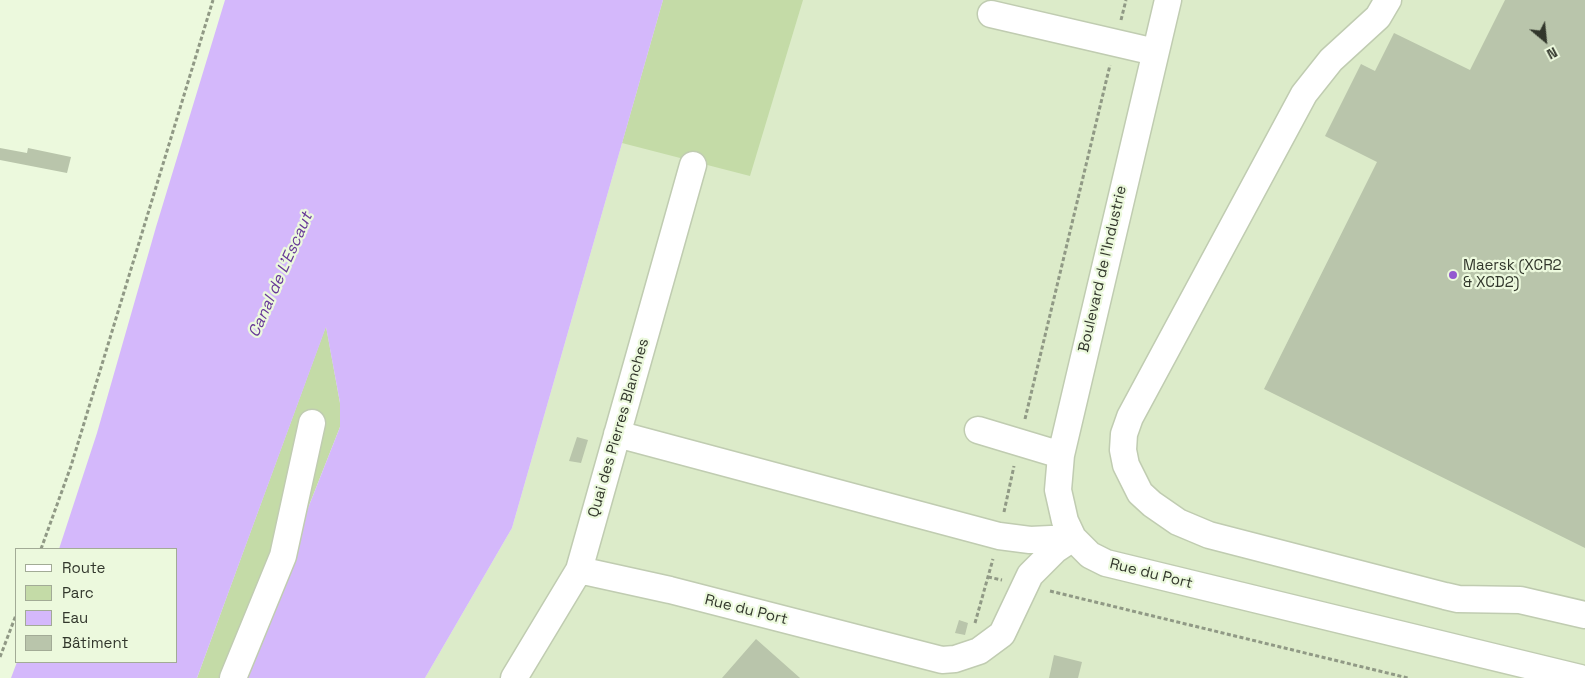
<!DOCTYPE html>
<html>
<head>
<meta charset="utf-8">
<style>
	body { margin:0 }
	#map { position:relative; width:1585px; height:678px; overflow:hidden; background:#ecf9dd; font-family:"Space Grotesk",sans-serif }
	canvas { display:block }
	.legend { position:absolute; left:15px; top:548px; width:162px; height:115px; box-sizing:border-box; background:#ecf9dd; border:1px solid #a2ab96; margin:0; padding:6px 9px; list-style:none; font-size:15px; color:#32372c }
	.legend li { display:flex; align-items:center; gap:10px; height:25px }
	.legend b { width:25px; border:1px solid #a2ab96 }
	.north { position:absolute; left:1520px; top:15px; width:50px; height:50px; -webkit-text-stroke:4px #ecf9dd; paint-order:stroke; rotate:152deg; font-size:14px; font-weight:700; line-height:20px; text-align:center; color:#32372c }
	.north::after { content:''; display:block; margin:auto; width:18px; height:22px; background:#32372c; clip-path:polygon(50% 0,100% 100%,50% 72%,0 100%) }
</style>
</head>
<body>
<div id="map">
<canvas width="1585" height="678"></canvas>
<ul class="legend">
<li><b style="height:6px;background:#fff"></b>Route</li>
<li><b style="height:14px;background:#c4dba7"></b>Parc</li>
<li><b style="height:14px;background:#d4b8fb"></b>Eau</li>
<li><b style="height:14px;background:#b9c5ab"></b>Bâtiment</li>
</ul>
<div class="north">N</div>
</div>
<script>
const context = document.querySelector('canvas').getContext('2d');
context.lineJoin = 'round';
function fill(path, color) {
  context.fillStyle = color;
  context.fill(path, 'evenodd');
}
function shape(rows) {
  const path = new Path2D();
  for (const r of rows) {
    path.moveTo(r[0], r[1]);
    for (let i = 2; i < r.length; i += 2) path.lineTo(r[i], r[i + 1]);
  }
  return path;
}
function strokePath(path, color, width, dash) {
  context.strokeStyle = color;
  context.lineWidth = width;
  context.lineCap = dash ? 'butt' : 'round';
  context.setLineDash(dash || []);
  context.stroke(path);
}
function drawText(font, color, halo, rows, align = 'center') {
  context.font = font + ' "Space Grotesk",sans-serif';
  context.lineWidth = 4.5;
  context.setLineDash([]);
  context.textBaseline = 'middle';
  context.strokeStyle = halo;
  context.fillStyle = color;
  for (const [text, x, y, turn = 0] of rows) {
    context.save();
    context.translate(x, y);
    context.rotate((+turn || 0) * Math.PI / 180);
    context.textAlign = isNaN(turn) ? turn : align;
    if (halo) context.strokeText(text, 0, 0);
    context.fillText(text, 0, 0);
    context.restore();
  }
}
const built = shape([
	[663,0,1585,0,1585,678,425,678,512,528]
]);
const green = shape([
	[663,0,803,0,750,176,622,143],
	[326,326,340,403,340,427,241,678,197,678]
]);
const water = shape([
	[225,0,663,0,512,528,425,678,241,678,340,427,340,403,326,327,197,678,11,678,17,662,176,662,176,549,59,549,97,433,156,227]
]);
const building = shape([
	[1505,0,1585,0,1585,548,1264,389,1377,162,1325,136,1361,64,1375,71,1394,33,1470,70],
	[0,148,27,153,28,148,71,157,67,173,0,160],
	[577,437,588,440,581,463,569,461],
	[959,620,968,623,965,635,955,633],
	[756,639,800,678,722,678],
	[1054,655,1082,662,1078,678,1049,678]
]);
const path = shape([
	[1121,20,1126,0],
	[1025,419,1110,65],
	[1004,512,1014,466],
	[41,549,71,466,213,0],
	[988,577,1002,580],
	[1050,591,1408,678],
	[975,623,993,559],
	[0,657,16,615]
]);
const minor = shape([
	[1168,0,1061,455,1058,490,1065,521,1073,538,1090,555,1106,563,1580,678],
	[1388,0,1378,17,1331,60,1304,94,1130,417,1124,434,1123,450,1126,465,1140,493,1152,504,1178,522,1209,535,1445,596,1458,599,1520,600,1585,615],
	[991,14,1155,52],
	[978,430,1061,455],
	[617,434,999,536,1030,540,1072,538],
	[579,570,670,590,942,660,955,659,979,651,1002,634,1030,575,1055,550,1073,538],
	[233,678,283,556,312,423],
	[514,678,579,570,693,165]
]);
const markers = [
	[1453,275,5,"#9359d0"]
];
const poiNames = [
	["Maersk (XCR2",1463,266],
	["& XCD2)",1463,283]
];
const streetNames = [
	["Boulevard de l'Industrie",1103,269,-77],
	["Quai des Pierres Blanches",619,428,-74],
	["Rue du Port",1151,574,14],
	["Rue du Port",746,610,14]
];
const waterNames = [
	["Canal de L'Escaut",281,275,-66]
];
fill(built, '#dcebc9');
fill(green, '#c4dba7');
fill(water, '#d4b8fb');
fill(building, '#b9c5ab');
strokePath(minor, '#c0ccb1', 29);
strokePath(path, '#909985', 3, [4, 2.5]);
strokePath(minor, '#fff', 26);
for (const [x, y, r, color] of markers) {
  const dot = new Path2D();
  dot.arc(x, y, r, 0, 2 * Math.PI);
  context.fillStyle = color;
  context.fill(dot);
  strokePath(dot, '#ecf9dd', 2);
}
drawText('15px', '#32372c', '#ecf9dd', poiNames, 'left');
drawText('15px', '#32372c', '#ecf9dd', streetNames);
drawText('italic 16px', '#673897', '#ecf9dd', waterNames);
</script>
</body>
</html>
